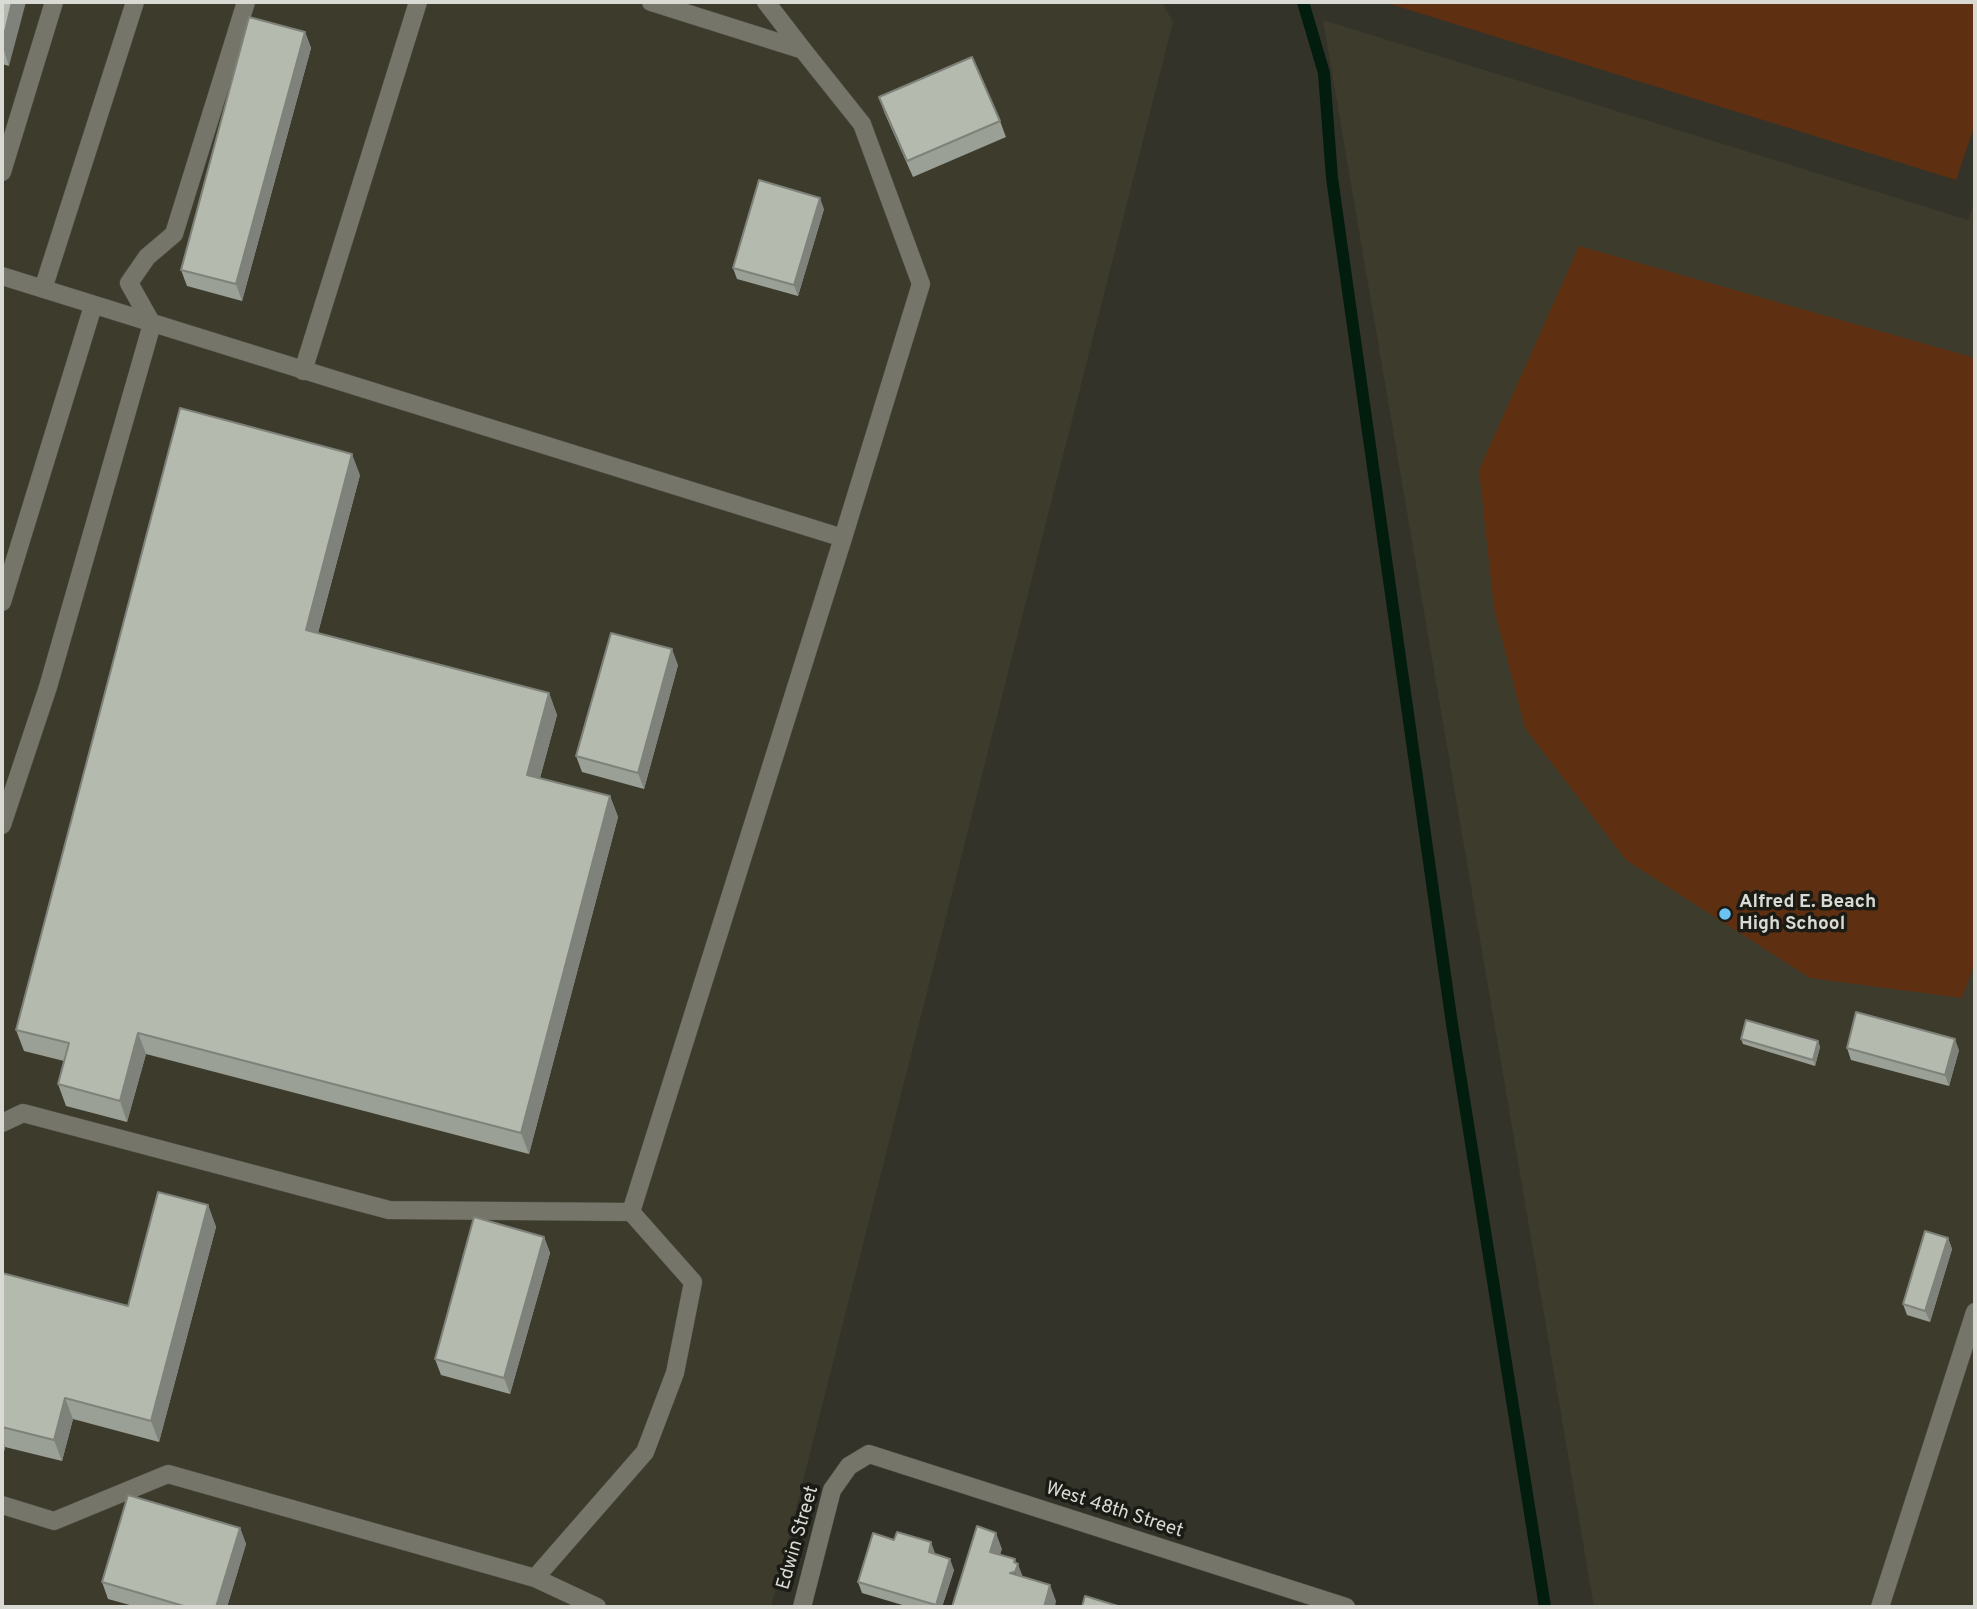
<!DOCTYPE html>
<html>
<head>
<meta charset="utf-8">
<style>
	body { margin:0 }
	#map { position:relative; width:1977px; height:1609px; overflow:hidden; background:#343329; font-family:Overpass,sans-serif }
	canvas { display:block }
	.frame { position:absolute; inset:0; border:4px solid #dadad4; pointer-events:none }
</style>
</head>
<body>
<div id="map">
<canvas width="1977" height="1609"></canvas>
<div class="frame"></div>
</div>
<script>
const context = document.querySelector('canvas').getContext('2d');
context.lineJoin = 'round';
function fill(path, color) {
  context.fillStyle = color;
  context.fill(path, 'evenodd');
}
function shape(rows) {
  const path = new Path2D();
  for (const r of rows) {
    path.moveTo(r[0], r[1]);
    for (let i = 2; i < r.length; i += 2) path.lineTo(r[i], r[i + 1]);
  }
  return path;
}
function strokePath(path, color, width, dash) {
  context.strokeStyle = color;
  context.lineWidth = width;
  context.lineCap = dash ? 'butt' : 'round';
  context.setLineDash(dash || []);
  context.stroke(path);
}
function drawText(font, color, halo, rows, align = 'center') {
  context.font = font + ' Overpass,sans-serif';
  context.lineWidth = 7;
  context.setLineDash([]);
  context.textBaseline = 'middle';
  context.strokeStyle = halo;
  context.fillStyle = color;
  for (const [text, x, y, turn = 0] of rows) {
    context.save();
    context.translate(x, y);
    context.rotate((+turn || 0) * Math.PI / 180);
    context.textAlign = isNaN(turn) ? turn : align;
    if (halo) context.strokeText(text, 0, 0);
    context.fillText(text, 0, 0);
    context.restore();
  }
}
const built = shape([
	[2,2,1162,2,1173,22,771,1607,2,1607],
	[1323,20,1968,220,1975,200,1975,1607,1594,1607]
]);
const green = shape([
	[1384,2,1975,2,1975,124,1956,180],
	[1579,246,1975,358,1975,962,1962,998,1810,978,1626,860,1525,728,1494,608,1479,470]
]);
const stream = shape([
	[1303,2,1324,73,1332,178,1452,1024,1545,1607]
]);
const lane = shape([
	[651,2,803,50,862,124,921,284,843,538],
	[766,2,803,50],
	[2,172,54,2],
	[2,276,843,538,631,1212,389,1210,23,1113,2,1123],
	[43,289,135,2],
	[303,371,418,2],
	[2,602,93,306],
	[2,825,48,687,152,324,129,283,147,257,174,234,246,2],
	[2,1505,54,1521,168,1474,535,1578,645,1452,675,1373,693,1282,631,1212],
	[535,1578,597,1607],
	[1880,1607,1975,1312]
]);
const street = shape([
	[802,1607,832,1490,849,1466,869,1454,1346,1607]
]);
const wall = shape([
	[2,2,9,66,2,64],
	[305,32,311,48,242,301,187,286,181,270],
	[879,97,1000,121,1006,137,913,177,885,114],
	[824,209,798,296,737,279,733,268],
	[360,475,318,633,549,693,557,715,540,778,610,796,618,817,529,1154,146,1054,127,1122,66,1106,58,1084,64,1061,24,1051,16,1030],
	[678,665,644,789,582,772,576,756],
	[1741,1039,1818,1041,1820,1047,1815,1066,1743,1044],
	[1847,1048,1959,1050,1949,1086,1851,1060],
	[208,1205,216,1227,159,1442,73,1419,62,1461,5,1447,2,1460,2,1273,128,1306],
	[544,1237,550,1253,510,1394,441,1375,435,1359],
	[1948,1238,1952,1249,1930,1322,1907,1315,1903,1304],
	[240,1528,246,1544,227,1607,137,1607,108,1599,102,1582],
	[935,1553,954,1570,942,1607,909,1607,862,1593,858,1582]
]);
const shadedWall = shape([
	[12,2,26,2,9,66,2,44],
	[305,32,311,48,242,301,236,284],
	[820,198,824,209,798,296,794,285],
	[352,454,360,475,313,651,306,630],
	[672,649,678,665,644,789,638,773],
	[549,693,557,715,535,796,527,775],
	[610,796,618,817,529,1154,521,1133],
	[138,1033,146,1054,127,1122,120,1101],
	[1955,1039,1959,1050,1949,1086,1945,1075],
	[1818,1041,1820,1047,1815,1066,1813,1060],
	[208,1205,216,1227,159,1442,151,1421],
	[544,1237,550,1253,510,1394,504,1378],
	[1948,1238,1952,1249,1930,1322,1925,1311],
	[65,1398,73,1419,62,1461,54,1440],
	[2,1437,5,1447,2,1460],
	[240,1528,246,1544,227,1607,216,1607],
	[996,1533,1002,1549,996,1568,990,1552],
	[931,1542,935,1553,933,1564,929,1552],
	[950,1559,954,1570,942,1607,936,1607,936,1605],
	[1015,1559,1017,1566,1018,1564,1024,1580,1021,1589,1015,1572,1014,1562],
	[1050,1585,1056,1601,1055,1607,1044,1607]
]);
const building = shape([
	[2,2,12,2,2,44,2,2],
	[249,17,305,32,236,284,181,270,249,17],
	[972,57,1000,121,907,161,879,97,972,57],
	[759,180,820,198,794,285,733,268,759,180],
	[180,408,352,454,306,630,549,693,527,775,610,796,521,1133,138,1033,120,1101,58,1084,69,1043,16,1030,180,408],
	[611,633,672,649,638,773,576,756,611,633],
	[1856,1012,1955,1039,1945,1075,1847,1048,1856,1012],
	[1746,1020,1818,1041,1813,1060,1741,1039,1746,1020],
	[158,1192,208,1205,151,1421,65,1398,54,1440,2,1427,2,1273,128,1306,158,1192],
	[474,1217,544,1237,504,1378,435,1359,474,1217],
	[1925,1231,1948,1238,1925,1311,1903,1304,1925,1231],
	[128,1495,240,1528,216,1607,187,1607,102,1582,128,1495],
	[977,1526,996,1533,990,1552,1015,1559,1014,1562,1018,1564,1015,1572,1010,1573,1050,1585,1044,1607,952,1607,977,1526],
	[897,1532,931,1542,929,1552,950,1559,936,1605,858,1582,873,1533,894,1540,897,1532],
	[1085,1596,1121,1607,1082,1607,1085,1596]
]);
const markers = [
	[1725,914,7,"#6cc3f2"]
];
const poiNames = [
	["Alfred E. Beach",1739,903],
	["High School",1739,925]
];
const streetNames = [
	["West 48th Street",1114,1511,18],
	["Edwin Street",799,1538,-74]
];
fill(built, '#3d3b2b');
fill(green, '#5f2f11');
strokePath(stream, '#021c0d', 12);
strokePath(lane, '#515048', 19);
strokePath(street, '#515048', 19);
strokePath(lane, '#76756a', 18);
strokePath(street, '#76756a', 18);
fill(wall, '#9ba096');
fill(shadedWall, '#7e827a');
fill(building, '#b4baae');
strokePath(building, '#7e827a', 2);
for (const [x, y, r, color] of markers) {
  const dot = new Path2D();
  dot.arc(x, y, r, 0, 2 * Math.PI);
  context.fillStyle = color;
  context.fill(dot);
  strokePath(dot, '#1b1b16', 2.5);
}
drawText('bold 19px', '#dadad4', '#1b1b16', poiNames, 'left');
drawText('19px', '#dadad4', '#1b1b16', streetNames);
</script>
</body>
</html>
